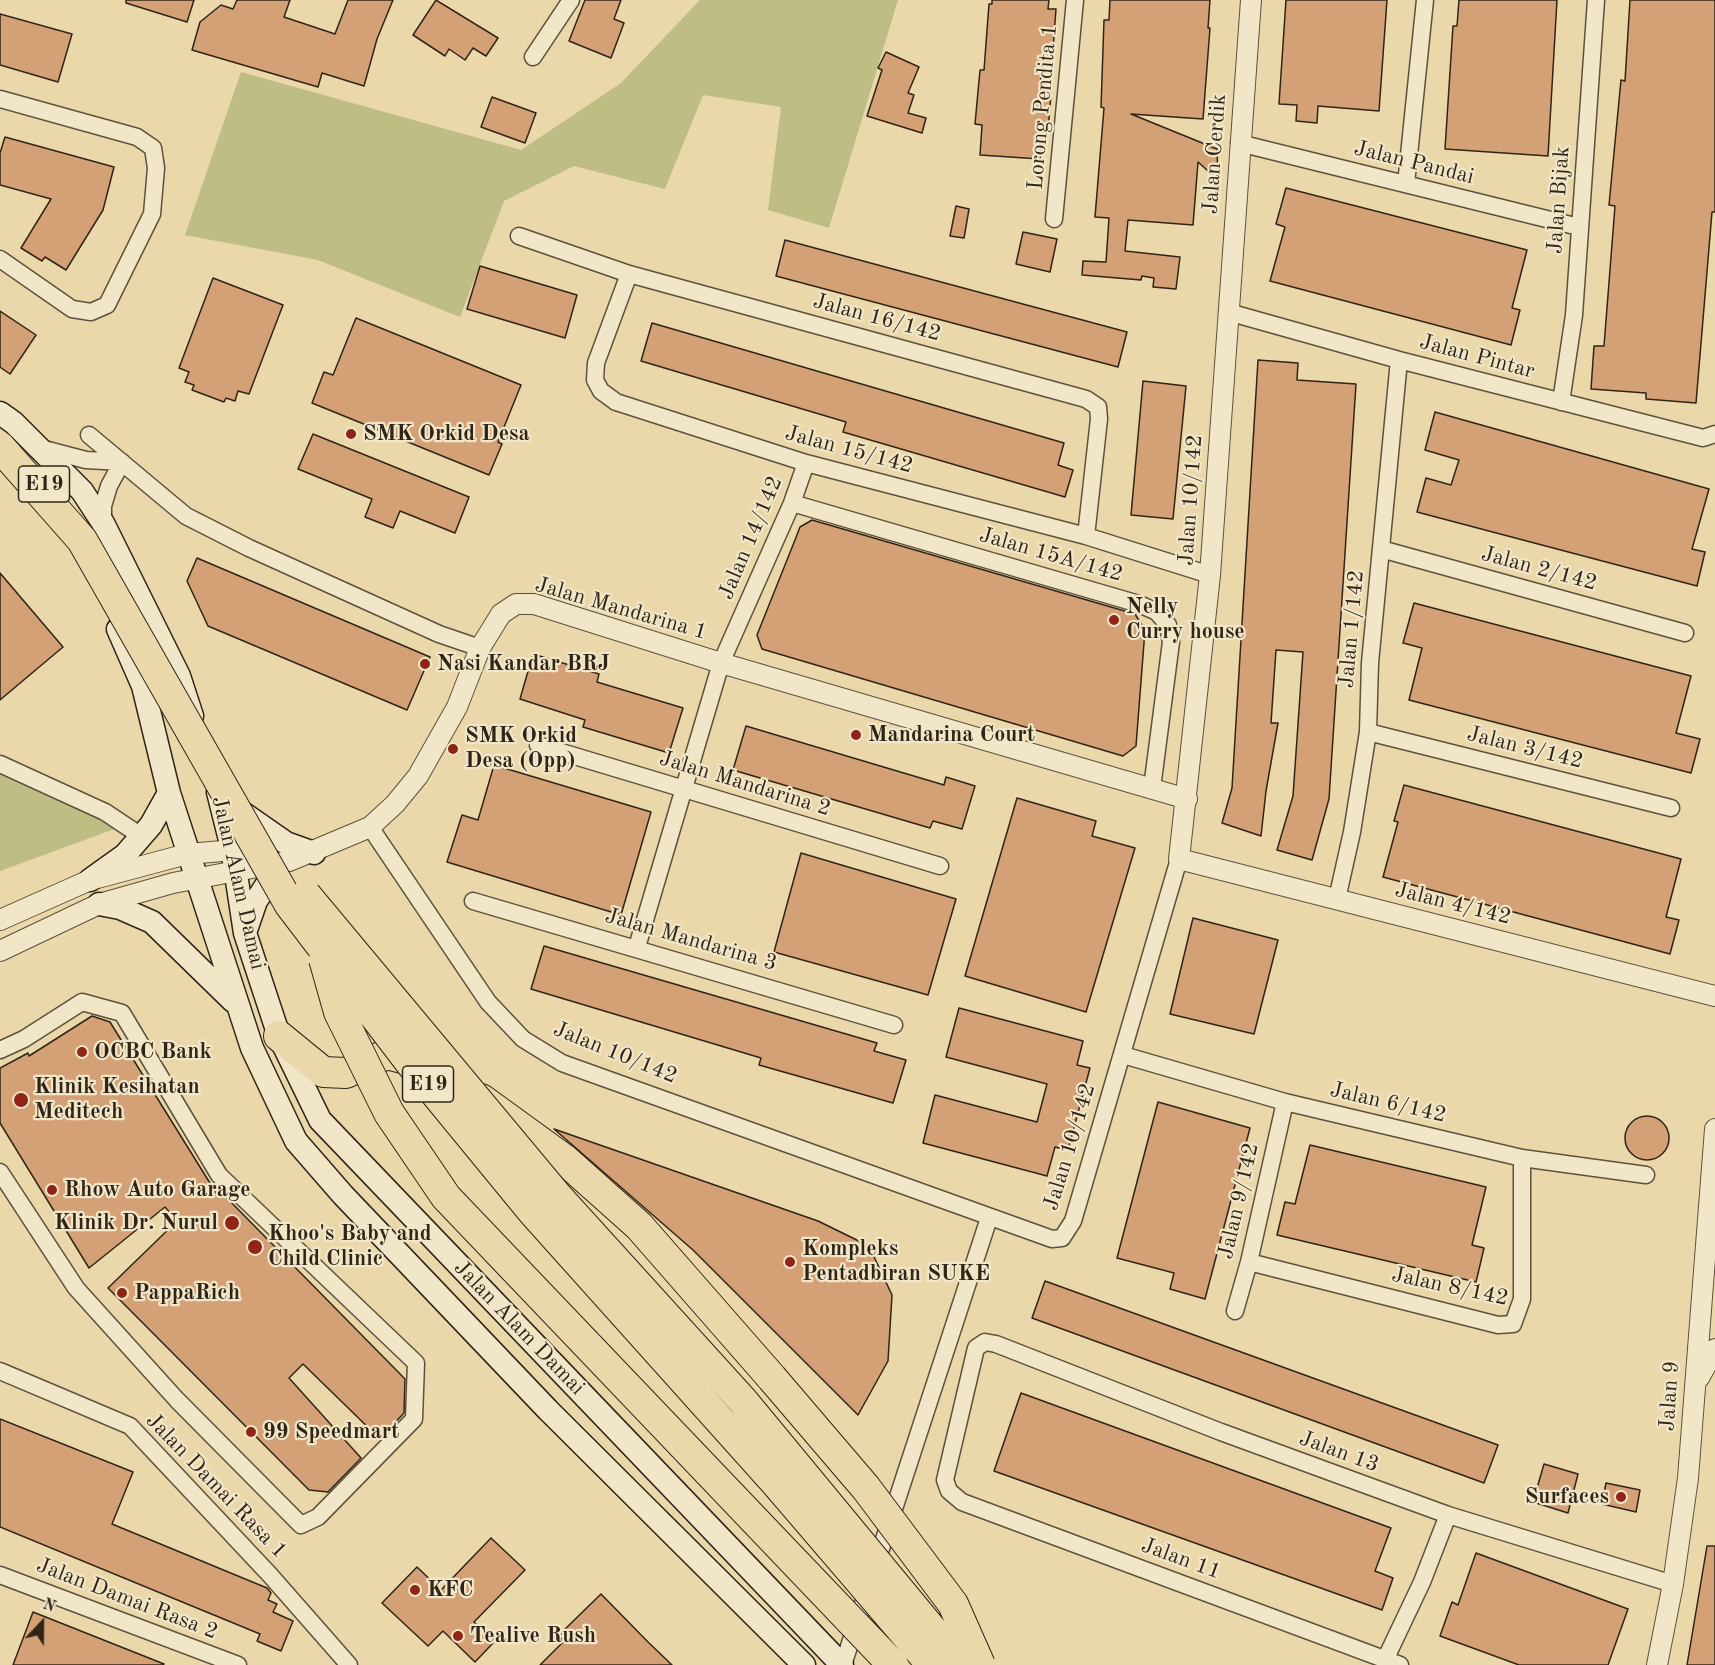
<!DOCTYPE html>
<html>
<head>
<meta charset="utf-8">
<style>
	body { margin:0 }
	#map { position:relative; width:1715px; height:1665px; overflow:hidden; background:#ead8ab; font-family:"Old Standard TT",serif }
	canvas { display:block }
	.north { position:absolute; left:12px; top:1593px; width:60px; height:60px; -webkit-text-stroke:4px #f1e6c8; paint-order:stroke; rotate:22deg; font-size:16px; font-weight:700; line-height:24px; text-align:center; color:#302417 }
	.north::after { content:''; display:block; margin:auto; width:21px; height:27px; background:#302417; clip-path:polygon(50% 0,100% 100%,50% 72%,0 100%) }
</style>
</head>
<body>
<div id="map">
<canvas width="1715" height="1665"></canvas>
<div class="north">N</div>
</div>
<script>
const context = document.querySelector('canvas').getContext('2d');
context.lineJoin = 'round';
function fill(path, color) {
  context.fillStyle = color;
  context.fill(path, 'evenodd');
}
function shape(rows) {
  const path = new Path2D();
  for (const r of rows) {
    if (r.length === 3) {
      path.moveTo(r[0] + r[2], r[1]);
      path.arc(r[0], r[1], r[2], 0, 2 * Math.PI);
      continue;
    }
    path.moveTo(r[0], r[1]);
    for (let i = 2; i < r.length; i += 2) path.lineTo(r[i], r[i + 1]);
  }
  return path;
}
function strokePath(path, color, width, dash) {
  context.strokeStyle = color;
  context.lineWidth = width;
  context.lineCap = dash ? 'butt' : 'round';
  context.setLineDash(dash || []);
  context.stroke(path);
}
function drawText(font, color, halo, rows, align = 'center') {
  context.font = font + ' "Old Standard TT",serif';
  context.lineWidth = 4.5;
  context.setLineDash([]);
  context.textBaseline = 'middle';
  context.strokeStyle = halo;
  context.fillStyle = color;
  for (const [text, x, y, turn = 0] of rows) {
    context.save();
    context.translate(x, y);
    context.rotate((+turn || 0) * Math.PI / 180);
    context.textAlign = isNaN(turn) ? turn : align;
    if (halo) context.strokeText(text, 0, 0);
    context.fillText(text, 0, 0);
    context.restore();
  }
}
const green = shape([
	[700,0,898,0,829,228,768,210,781,107,703,95,665,189,574,166,504,201,460,317,318,260,185,235,241,72,521,150,621,83],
	[0,774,4,776,120,827,0,871]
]);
const building = shape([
	[126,0,194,0,187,22,126,3,126,0],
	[237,0,290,0,284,17,335,34,348,0,393,0,377,39,364,86,322,73,318,87,192,50,200,22,221,5,233,9,237,0],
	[436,0,498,38,486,56,473,48,465,60,449,49,445,56,413,35,436,0],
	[585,0,621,0,614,19,624,23,611,58,569,41,585,0],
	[992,0,1049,0,1048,9,1056,9,1052,63,1042,62,1040,92,1051,93,1048,131,1042,130,1040,159,980,155,982,125,975,124,980,70,984,70,989,4,992,4,992,0],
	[1110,0,1210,0,1208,28,1210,28,1203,119,1131,114,1217,149,1218,180,1198,162,1193,225,1128,220,1125,251,1180,257,1176,289,1153,287,1154,278,1142,276,1141,280,1082,275,1083,261,1106,262,1109,218,1095,217,1104,108,1101,107,1104,20,1109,20,1110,0],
	[1286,0,1387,0,1379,111,1318,106,1317,123,1296,121,1297,105,1279,104,1286,0],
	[1459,0,1557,0,1548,156,1445,149,1453,26,1457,26,1459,0],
	[1630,0,1715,0,1715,212,1712,212,1696,403,1646,399,1646,393,1591,389,1594,346,1604,346,1615,206,1609,205,1621,80,1625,81,1630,0],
	[0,14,72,34,58,82,0,65,0,14],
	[886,52,919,67,908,93,914,95,908,113,926,118,922,133,867,116,882,70,878,68,886,52],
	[492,97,536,113,525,143,481,127,492,97],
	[5,137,114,167,103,210,66,270,45,257,42,261,21,248,51,199,0,185,0,153,5,137],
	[1286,188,1527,250,1512,308,1520,310,1511,345,1270,281,1285,227,1276,224,1286,188],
	[956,206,969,209,964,238,950,236,956,206],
	[1023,232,1057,239,1050,272,1016,264,1023,232],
	[785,240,1127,332,1118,367,776,276,785,240],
	[480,266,577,295,565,338,467,309,480,266],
	[213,278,283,305,249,394,238,391,235,401,226,398,224,402,192,390,194,385,185,382,189,372,179,368,213,278],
	[0,311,36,335,10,374,0,367,0,311],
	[356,318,521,385,498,442,502,444,489,475,312,403,324,372,333,375,356,318],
	[652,323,1064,443,1058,465,1073,470,1065,497,843,432,846,422,641,361,652,323],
	[1258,360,1298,363,1297,380,1356,384,1329,799,1312,860,1277,850,1293,796,1303,652,1276,650,1271,723,1278,723,1266,791,1261,836,1222,823,1232,788,1258,360],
	[1143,381,1186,386,1173,519,1131,515,1143,381],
	[1435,412,1709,489,1692,549,1705,552,1697,586,1417,512,1426,478,1451,485,1459,460,1425,450,1435,412],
	[313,434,469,497,455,533,400,511,393,528,365,517,372,499,298,469,313,434],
	[812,520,1135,614,1145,630,1136,746,1123,756,762,649,757,635,795,540,800,527,812,520],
	[197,558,430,657,407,710,208,626,187,581,197,558],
	[0,573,63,647,0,700,0,573],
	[1414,603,1691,676,1676,733,1700,739,1691,773,1409,700,1422,648,1403,643,1414,603],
	[533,654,599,674,597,682,683,708,669,753,583,727,585,720,520,699,533,654],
	[746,726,944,785,946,777,975,786,962,829,933,821,930,828,733,770,746,726],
	[494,765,651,812,621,915,447,862,462,815,478,820,494,765],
	[1404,785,1681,859,1666,917,1679,920,1670,954,1383,877,1398,822,1394,821,1404,785],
	[1017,798,1096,821,1092,836,1135,848,1086,1012,965,976,1017,798],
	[801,853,956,899,928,995,774,952,801,853],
	[1193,918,1278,940,1254,1034,1170,1014,1193,918],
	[544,946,877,1043,874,1051,906,1060,893,1103,759,1065,761,1058,531,989,544,946],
	[959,1008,1083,1041,1077,1065,1090,1068,1068,1150,1055,1147,1047,1176,923,1143,935,1095,1037,1122,1047,1084,946,1057,959,1008],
	[92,1016,110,1022,218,1196,222,1193,405,1379,404,1413,380,1439,303,1364,289,1378,361,1458,328,1492,309,1490,108,1288,177,1221,165,1207,89,1268,0,1123,0,1068,28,1053,29,1056,92,1016],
	[1158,1102,1250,1128,1205,1299,1170,1289,1174,1273,1117,1258,1158,1102],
	[1647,1138,22],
	[554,1129,818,1221,869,1246,892,1295,888,1361,858,1415,693,1250,554,1129],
	[1310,1145,1486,1187,1472,1245,1484,1248,1476,1282,1277,1235,1285,1202,1295,1204,1310,1145],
	[1045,1281,1498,1445,1484,1483,1032,1318,1045,1281],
	[1021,1393,1391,1528,1375,1571,1393,1578,1382,1610,994,1471,1021,1393],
	[0,1419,133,1472,112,1524,267,1588,271,1593,268,1600,277,1604,273,1612,293,1621,281,1651,257,1641,260,1634,0,1527,0,1419],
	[1544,1464,1578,1474,1568,1513,1533,1502,1544,1464],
	[1606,1483,1640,1490,1636,1512,1602,1504,1606,1483],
	[491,1538,525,1570,474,1622,494,1642,475,1662,443,1631,428,1646,382,1603,417,1567,441,1590,491,1538],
	[1707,1546,1715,1546,1715,1665,1687,1665,1707,1546],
	[1476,1553,1628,1609,1608,1665,1519,1665,1440,1636,1452,1602,1458,1605,1476,1553],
	[601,1594,648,1642,672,1665,540,1665,566,1639,561,1633,601,1594],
	[33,1612,164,1664,163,1665,13,1665,33,1612]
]);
const minor = shape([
	[533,57,571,0],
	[0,99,137,137,153,148,156,168,152,214,107,305,91,312,72,309,0,259],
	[1239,143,1579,227],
	[1406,184,1425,0],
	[1054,219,1075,0],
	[519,236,629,274,1086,399,1098,407,1099,419,1086,536],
	[629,274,596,363,595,380,601,391,616,402,806,463,1086,536,1210,575],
	[1228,312,1399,360,1703,438,1715,434],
	[1561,402,1574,315,1596,0],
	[89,435,186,516,249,548,439,634,480,648],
	[40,448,86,460,122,462],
	[792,503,1139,604,1157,612,1168,625,1171,642,1152,788],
	[103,523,103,506,109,486,122,462],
	[1381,549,1685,633],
	[1368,732,1671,808],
	[538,745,940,866],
	[0,764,105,812,141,836],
	[370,827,488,1002,523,1039,562,1063,1052,1239,1062,1238,1073,1221,1179,859],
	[1337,899,1352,832,1368,732,1370,663,1399,360],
	[473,901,894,1025],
	[637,947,721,663,792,503,806,463],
	[0,1050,24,1039,82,1002,122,1013,219,1175,416,1363,414,1419,318,1517,301,1525,177,1400,76,1288,0,1172],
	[1123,1055,1285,1102,1522,1158,1646,1175],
	[1249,1262,1498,1325,1513,1324,1522,1299,1522,1158],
	[1235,1311,1249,1262,1285,1102],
	[0,1371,130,1426,270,1575,349,1665],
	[0,1575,238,1665],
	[1385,1660,1422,1582,1448,1515],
	[843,1665,989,1218],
	[1400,1665,962,1502,949,1491,945,1480,976,1348,985,1342,996,1344,1221,1432,1448,1515,1673,1584]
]);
const tertiary = shape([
	[1251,0,1210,575,1179,859,1715,996],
	[0,920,90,880,187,854,246,849],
	[0,951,99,904,173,883,289,861,370,827,395,804,418,776,457,707,480,648,501,614,516,604,534,604,721,663,1187,799],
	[1699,1378,1715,1349],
	[1657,1665,1673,1584,1688,1478,1715,1129]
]);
const secondary = shape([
	[0,413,14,423,82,491,103,523,179,676,192,716],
	[118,629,143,686,169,793,252,1048,296,1141,343,1195,548,1410,804,1665],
	[218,792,232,848,245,933,279,1036,320,1120,842,1665],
	[240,811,286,843,314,853],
	[90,880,125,855,151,825,169,793],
	[99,904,120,908,152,922,233,1001],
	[246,930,256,901,280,864]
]);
const motorway = shape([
	[279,1036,323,1072,346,1073,387,1054,425,1064],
	[481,1099,565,1160,639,1226,772,1378]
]);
const motorwayBridge = shape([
	[0,447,82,540,290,905,409,1061,533,1212,776,1483,932,1665],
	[306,895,557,1196,743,1401,961,1665],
	[324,959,339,1012,389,1113,446,1197,893,1665],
	[772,1378,866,1488,953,1604,980,1665]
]);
const markers = [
	[351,434,6,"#8f2418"],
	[1114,620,6,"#8f2418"],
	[425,664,6,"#8f2418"],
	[856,735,6,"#8f2418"],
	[453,749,6,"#8f2418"],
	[82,1052,6,"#8f2418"],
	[21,1100,8,"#8f2418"],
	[52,1190,6,"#8f2418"],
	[232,1223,8,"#8f2418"],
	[255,1247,8,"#8f2418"],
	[790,1262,6,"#8f2418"],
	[122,1293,6,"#8f2418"],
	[251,1432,6,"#8f2418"],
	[1621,1497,6,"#8f2418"],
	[415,1590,6,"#8f2418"],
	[458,1636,6,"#8f2418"]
];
const shields = [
	[44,484,51],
	[428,1084,51]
];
const shieldNames = [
	["E19",44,484],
	["E19",428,1084]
];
const streetNames = [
	["Lorong Pendita 1",1043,107,-85],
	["Jalan Cerdik",1215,154,-86],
	["Jalan Pandai",1414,163,14],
	["Jalan Bijak",1559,200,-86],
	["Jalan 16/142",877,318,15],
	["Jalan Pintar",1477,357,15],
	["Jalan 15/142",849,450,15],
	["Jalan 10/142",1191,500,-86],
	["Jalan 14/142",751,538,-67],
	["Jalan 15A/142",1051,555,16],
	["Jalan 2/142",1539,569,15],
	["Jalan Mandarina 1",621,609,16],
	["Jalan 1/142",1352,629,-85],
	["Jalan 3/142",1525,748,14],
	["Jalan Mandarina 2",745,784,17],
	["Jalan Alam Damai",238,883,77],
	["Jalan 4/142",1453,904,14],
	["Jalan Mandarina 3",691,940,16],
	["Jalan 10/142",615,1053,22],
	["Jalan 6/142",1388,1103,13],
	["Jalan 10/142",1070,1147,-73],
	["Jalan 9/142",1239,1201,-77],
	["Jalan 8/142",1450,1287,12],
	["Jalan Alam Damai",519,1328,46],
	["Jalan 9",1670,1396,-86],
	["Jalan 13",1339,1452,20],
	["Jalan Damai Rasa 1",216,1486,46],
	["Jalan 11",1181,1559,20],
	["Jalan Damai Rasa 2",127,1599,21]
];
const poiNames = [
	["SMK Orkid Desa",363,434],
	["Nelly",1126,607],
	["Curry house",1126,632],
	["Nasi Kandar BRJ",437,664],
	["Mandarina Court",868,735],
	["SMK Orkid",465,736],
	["Desa (Opp)",465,761],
	["OCBC Bank",94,1052],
	["Klinik Kesihatan",34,1087],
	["Meditech",34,1112],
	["Rhow Auto Garage",64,1190],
	["Klinik Dr. Nurul",218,1223,"right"],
	["Khoo's Baby and",268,1234],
	["Child Clinic",268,1259],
	["Kompleks",802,1249],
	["Pentadbiran SUKE",802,1274],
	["PappaRich",134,1293],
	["99 Speedmart",263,1432],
	["Surfaces",1609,1497,"right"],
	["KFC",427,1590],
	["Tealive Rush",470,1636]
];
fill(green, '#bdbd84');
fill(building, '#d4a177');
strokePath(building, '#302417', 1.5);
strokePath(minor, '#5e513c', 19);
strokePath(tertiary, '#5e513c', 22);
strokePath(secondary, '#302417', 25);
strokePath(motorway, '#302417', 32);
strokePath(minor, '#f1e6c8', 16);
strokePath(tertiary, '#f1e6c8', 20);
strokePath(secondary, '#f1e6c8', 22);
strokePath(motorway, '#ead8ab', 30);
strokePath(motorwayBridge, '#302417', 32, []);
strokePath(motorwayBridge, '#ead8ab', 30);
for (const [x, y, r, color] of markers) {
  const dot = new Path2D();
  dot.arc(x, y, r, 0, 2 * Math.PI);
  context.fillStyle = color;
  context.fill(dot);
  strokePath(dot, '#f1e6c8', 2);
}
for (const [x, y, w] of shields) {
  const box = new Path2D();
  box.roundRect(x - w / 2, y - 18, w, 36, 4.5);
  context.fillStyle = '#f1e6c8';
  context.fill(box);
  strokePath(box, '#302417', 1.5);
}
drawText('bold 21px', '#302417', null, shieldNames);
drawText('22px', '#302417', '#f1e6c8', streetNames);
drawText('bold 22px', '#302417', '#f1e6c8', poiNames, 'left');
</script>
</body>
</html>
